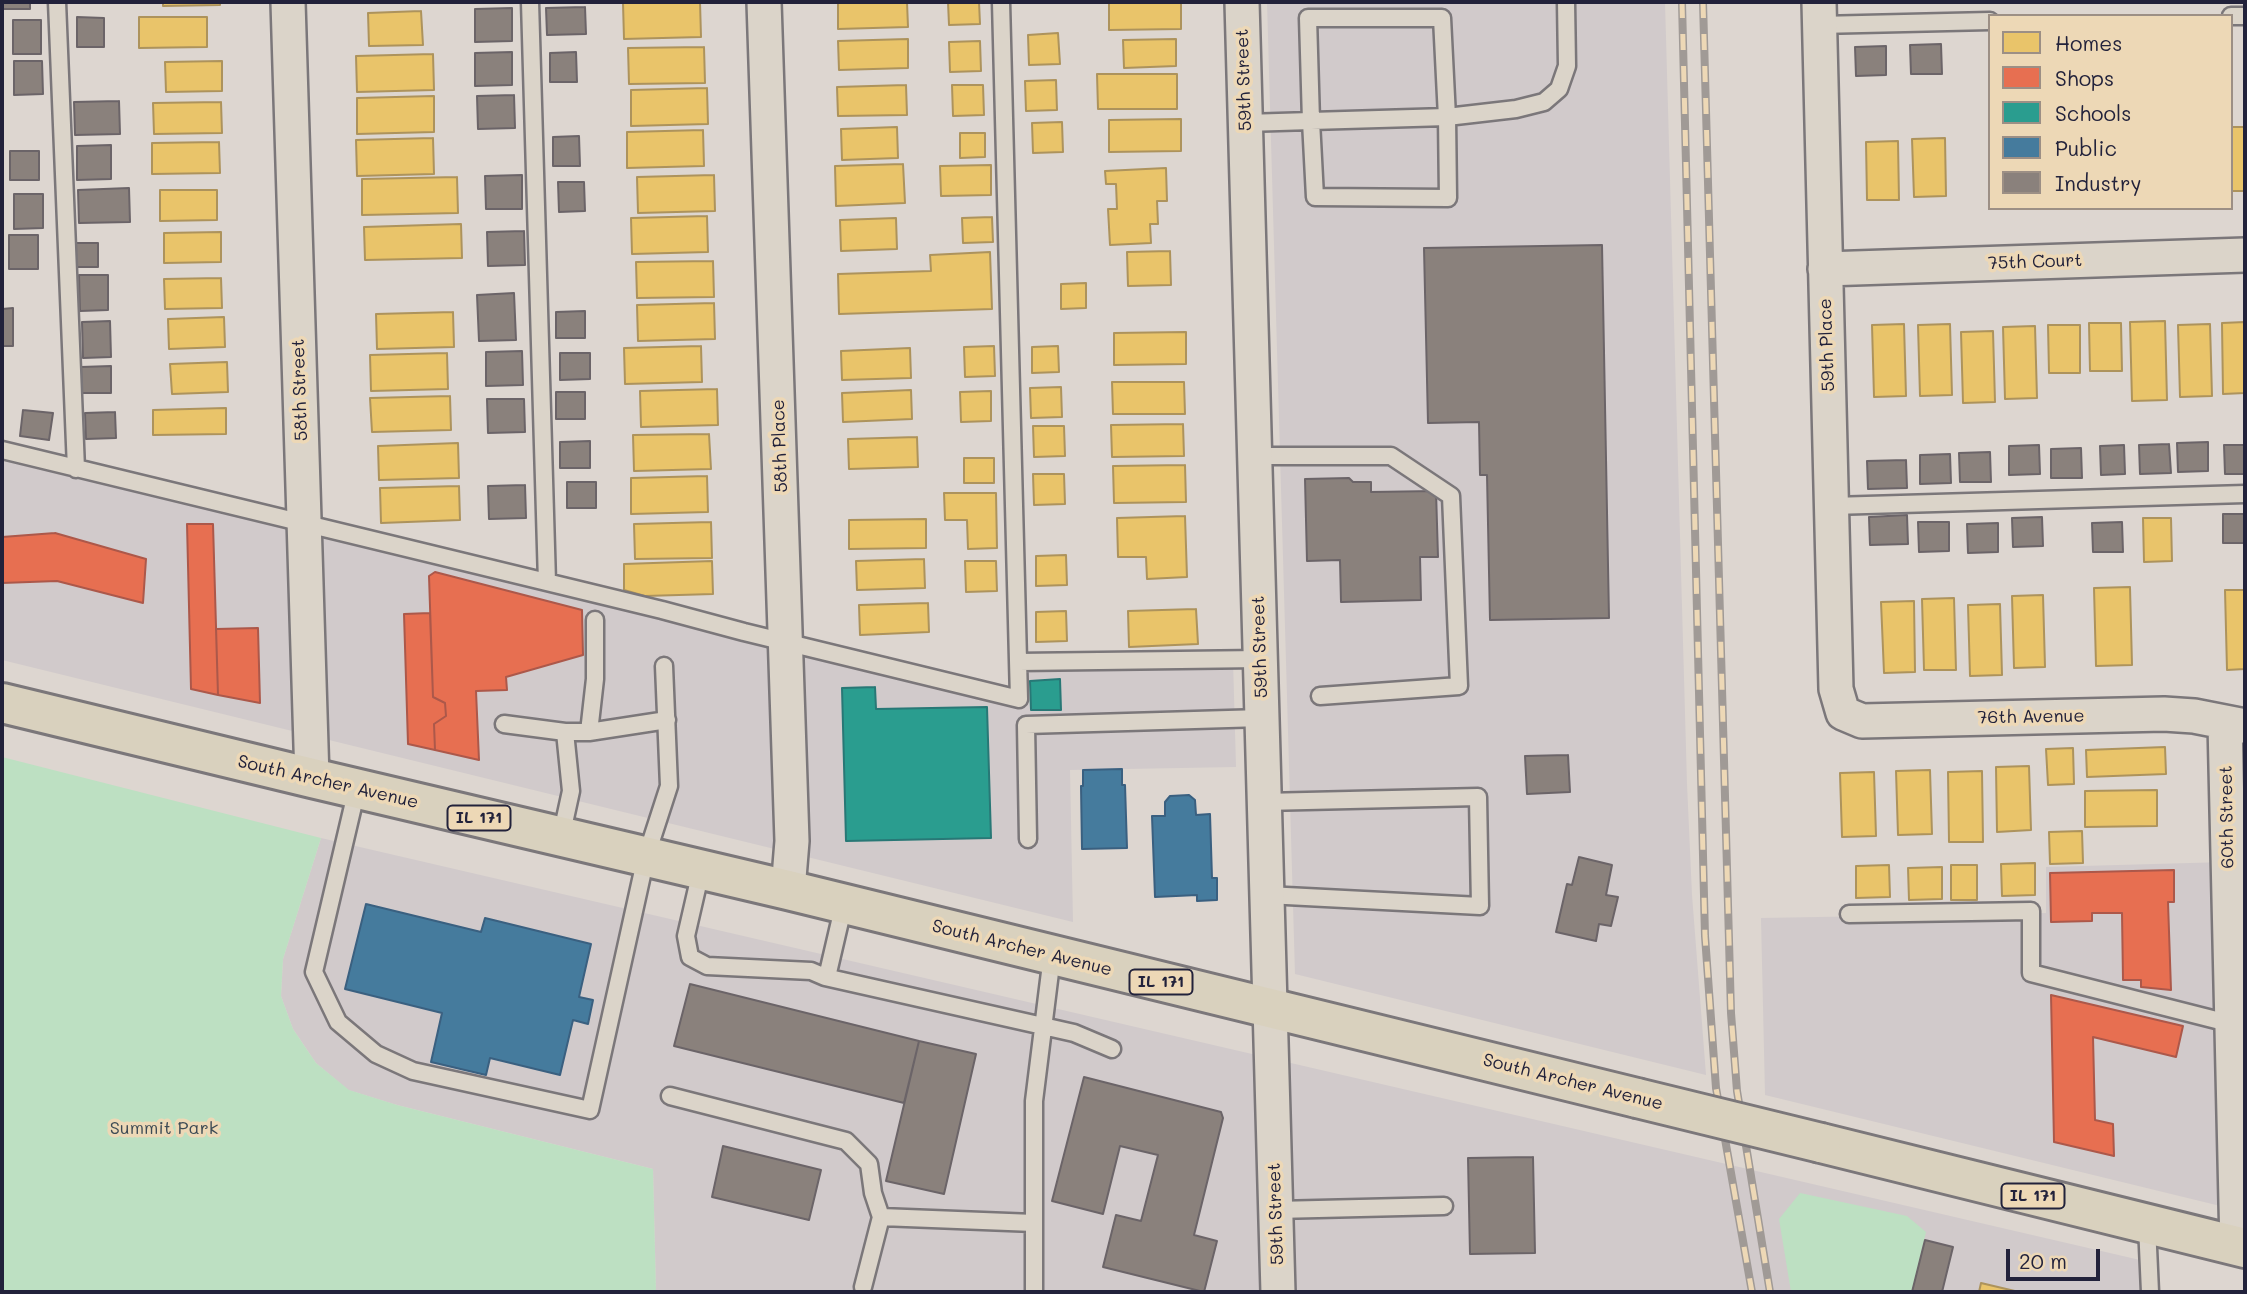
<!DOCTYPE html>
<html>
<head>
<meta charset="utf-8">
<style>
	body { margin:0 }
	#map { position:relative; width:2247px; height:1294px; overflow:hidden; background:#ddd6d0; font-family:Mali,sans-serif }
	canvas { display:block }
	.frame { position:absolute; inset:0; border:4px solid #22223b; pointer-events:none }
	.legend { position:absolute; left:1988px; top:14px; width:245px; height:196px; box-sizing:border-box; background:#edd8b6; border:2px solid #9c8f85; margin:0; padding:9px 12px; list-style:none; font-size:21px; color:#22223b }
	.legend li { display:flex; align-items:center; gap:14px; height:35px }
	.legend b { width:35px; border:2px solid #9c8f85 }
	.scale { position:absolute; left:2006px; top:1249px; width:94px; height:32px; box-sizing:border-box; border:4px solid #22223b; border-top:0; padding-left:9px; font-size:21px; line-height:24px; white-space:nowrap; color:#22223b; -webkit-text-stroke:5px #edd8b6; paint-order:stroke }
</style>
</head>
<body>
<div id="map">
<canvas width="2247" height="1294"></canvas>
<div class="frame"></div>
<ul class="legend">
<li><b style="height:19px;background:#e9c46a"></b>Homes</li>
<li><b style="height:19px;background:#e76f51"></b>Shops</li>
<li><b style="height:19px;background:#2a9d8f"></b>Schools</li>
<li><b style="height:19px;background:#457b9d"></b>Public</li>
<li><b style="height:19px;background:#8a817c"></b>Industry</li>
</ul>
<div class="scale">20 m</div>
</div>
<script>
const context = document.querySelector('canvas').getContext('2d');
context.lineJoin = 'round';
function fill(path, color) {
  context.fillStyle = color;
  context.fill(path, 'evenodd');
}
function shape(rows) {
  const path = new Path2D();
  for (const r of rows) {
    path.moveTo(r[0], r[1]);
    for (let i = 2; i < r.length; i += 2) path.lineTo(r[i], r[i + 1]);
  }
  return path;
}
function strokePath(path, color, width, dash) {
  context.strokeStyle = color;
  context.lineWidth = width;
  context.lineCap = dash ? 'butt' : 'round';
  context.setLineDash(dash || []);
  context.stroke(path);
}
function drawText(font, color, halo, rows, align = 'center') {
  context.font = font + ' Mali,sans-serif';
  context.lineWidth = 7;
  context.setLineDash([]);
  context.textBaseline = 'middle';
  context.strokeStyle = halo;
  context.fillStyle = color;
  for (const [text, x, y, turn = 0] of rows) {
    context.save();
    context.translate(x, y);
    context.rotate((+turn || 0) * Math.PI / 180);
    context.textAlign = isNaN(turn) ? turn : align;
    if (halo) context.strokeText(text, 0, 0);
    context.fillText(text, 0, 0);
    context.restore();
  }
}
const built = shape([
	[1267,2,1665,2,1687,784,1692,895,1706,1075,1295,974],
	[2,450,1025,702,1024,664,1233,660,1236,767,1070,770,1073,922,2,660],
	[321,838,2140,1260,2140,1292,656,1292,653,1169,397,1105,348,1090,316,1063,293,1029,281,996,283,959],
	[2226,862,2245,1212,1765,1095,1761,918,2046,913,2046,867]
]);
const green = shape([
	[2,757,321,838,283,959,281,996,293,1029,316,1063,349,1090,397,1105,653,1169,656,1292,2,1292],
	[1800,1193,1907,1216,1926,1232,1912,1292,1791,1292,1779,1219]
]);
const homes = shape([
	[163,2,220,2,220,5,163,6,163,2],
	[700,2,701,37,624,39,623,3,700,2],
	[838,2,907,2,908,27,838,29,838,2],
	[948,2,979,2,980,24,949,25,948,2],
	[1109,2,1181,2,1181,29,1109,30,1109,2],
	[421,11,423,45,369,46,368,13,421,11],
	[139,17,207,17,207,47,139,48,139,17],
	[1058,33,1060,64,1029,65,1028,35,1058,33],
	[908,39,908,68,839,70,838,41,908,39],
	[1176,39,1176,66,1124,68,1123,40,1176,39],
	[980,41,981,71,950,72,949,42,980,41],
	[704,47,705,83,629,84,628,48,704,47],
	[433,54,434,90,357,92,356,56,433,54],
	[222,61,222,91,166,92,165,62,222,61],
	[1097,74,1177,74,1177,109,1098,109,1097,74],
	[1056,80,1057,110,1026,111,1025,81,1056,80],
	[906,85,907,115,838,116,837,87,906,85],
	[952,85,983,85,984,115,953,116,952,85],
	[707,88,708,124,631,126,631,90,707,88],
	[434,96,434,132,357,134,357,98,434,96],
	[221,102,222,133,154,134,153,103,221,102],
	[1181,119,1181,151,1109,152,1109,120,1181,119],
	[1062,122,1063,152,1033,153,1032,123,1062,122],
	[897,127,898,158,842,160,841,129,897,127],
	[2231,127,2244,127,2245,191,2231,191,2231,127],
	[703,130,704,166,627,168,627,132,703,130],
	[960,133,985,133,985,157,960,158,960,133],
	[433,138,434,174,357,176,356,140,433,138],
	[1945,138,1946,196,1914,197,1912,139,1945,138],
	[1898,141,1899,200,1867,200,1866,142,1898,141],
	[219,142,220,173,152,174,152,143,219,142],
	[903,164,905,203,836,206,835,166,903,164],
	[991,165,991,195,941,196,940,166,991,165],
	[1166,168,1167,201,1157,201,1158,224,1150,224,1151,243,1110,245,1108,209,1117,209,1116,184,1106,184,1105,171,1166,168],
	[714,175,715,211,638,213,637,177,714,175],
	[457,177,458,213,362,215,362,179,457,177],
	[160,190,217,190,217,220,160,221,160,190],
	[707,216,708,252,632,254,631,218,707,216],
	[992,217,993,242,963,243,962,218,992,217],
	[896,218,897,249,841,251,840,220,896,218],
	[461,224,462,258,365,260,364,227,461,224],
	[221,232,221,262,164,263,164,233,221,232],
	[1170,251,1171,285,1128,286,1127,252,1170,251],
	[990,252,992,309,839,314,838,274,931,271,930,255,990,252],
	[713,261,714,297,637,298,636,262,713,261],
	[221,278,222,308,165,309,164,279,221,278],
	[1086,283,1086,308,1061,309,1061,284,1086,283],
	[714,303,715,339,638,341,637,305,714,303],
	[453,312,454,347,377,349,376,314,453,312],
	[224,317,225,347,169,349,168,319,224,317],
	[2165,321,2167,400,2132,401,2130,322,2165,321],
	[2245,322,2245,393,2223,394,2222,323,2245,322],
	[2089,323,2121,323,2122,371,2090,371,2089,323],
	[1904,324,1906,396,1874,397,1872,325,1904,324],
	[1950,324,1952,395,1920,396,1918,325,1950,324],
	[2210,324,2212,396,2180,397,2178,325,2210,324],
	[2048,325,2080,325,2080,373,2049,373,2048,325],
	[2035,326,2037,398,2005,399,2003,327,2035,326],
	[1993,331,1995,402,1963,403,1961,332,1993,331],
	[1186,332,1186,364,1114,365,1114,333,1186,332],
	[701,346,702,382,625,384,624,348,701,346],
	[994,346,995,376,965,377,964,347,994,346],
	[1058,346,1059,372,1032,373,1032,347,1058,346],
	[910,348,911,378,842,380,841,351,910,348],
	[447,353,448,389,371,391,370,355,447,353],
	[227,362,228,392,172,394,170,364,227,362],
	[1112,382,1184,382,1185,414,1113,414,1112,382],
	[1061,387,1062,417,1031,418,1030,388,1061,387],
	[717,389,718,425,641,427,640,391,717,389],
	[911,390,912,419,843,422,842,393,911,390],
	[991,391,991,421,961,422,960,392,991,391],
	[450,396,451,430,372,432,370,398,450,396],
	[226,408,226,434,153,435,153,410,226,408],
	[1183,424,1184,456,1112,457,1111,425,1183,424],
	[1033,426,1064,426,1065,456,1034,457,1033,426],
	[709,434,711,469,634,471,633,435,709,434],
	[917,437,918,467,849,469,848,439,917,437],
	[458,443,459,478,379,480,378,446,458,443],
	[964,458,994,458,994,483,964,483,964,458],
	[1185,465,1186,502,1114,503,1113,466,1185,465],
	[1033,474,1064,474,1065,504,1034,505,1033,474],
	[707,476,708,512,631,514,631,478,707,476],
	[459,486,460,520,381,523,380,488,459,486],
	[944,493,996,493,997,548,968,549,967,520,945,520,944,493],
	[1185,516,1187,577,1147,579,1146,557,1118,557,1117,518,1185,516],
	[2143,518,2171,518,2172,561,2144,562,2143,518],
	[926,519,926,548,849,549,849,520,926,519],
	[711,522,712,558,635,559,634,524,711,522],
	[1066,555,1067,585,1036,586,1036,556,1066,555],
	[924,559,925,588,857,590,856,561,924,559],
	[712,561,713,594,645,596,624,590,624,564,712,561],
	[965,561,996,561,997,591,966,592,965,561],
	[2130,587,2132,665,2096,666,2094,588,2130,587],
	[2225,590,2245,590,2245,669,2227,670,2225,590],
	[2043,595,2045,667,2014,668,2012,596,2043,595],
	[1954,598,1956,670,1924,670,1922,599,1954,598],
	[1914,601,1915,672,1884,673,1881,602,1914,601],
	[928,603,929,632,860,635,859,605,928,603],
	[2000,604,2002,675,1970,676,1968,605,2000,604],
	[1196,609,1198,644,1129,647,1128,611,1196,609],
	[1066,611,1067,641,1036,642,1036,612,1066,611],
	[2165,747,2166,774,2087,777,2086,750,2165,747],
	[2073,748,2074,784,2048,785,2046,749,2073,748],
	[2029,766,2031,830,1997,832,1996,767,2029,766],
	[1930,770,1932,834,1898,835,1896,771,1930,770],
	[1982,771,1983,842,1949,842,1948,772,1982,771],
	[1874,772,1876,836,1842,837,1840,773,1874,772],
	[2157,790,2157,826,2085,827,2085,791,2157,790],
	[2082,831,2083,863,2050,864,2049,832,2082,831],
	[2035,863,2035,895,2002,896,2001,864,2035,863],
	[1889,865,1890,897,1856,898,1856,866,1889,865],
	[1951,865,1977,865,1977,900,1951,900,1951,865],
	[1942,867,1942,899,1909,900,1908,868,1942,867],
	[1981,1283,2019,1292,1979,1292,1981,1283]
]);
const shops = shape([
	[187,524,213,524,218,695,191,689,187,524],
	[55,533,146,559,143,603,57,581,2,583,2,537,55,533],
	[435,572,582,610,583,655,506,677,507,690,476,691,479,760,435,750,434,724,446,716,445,703,433,697,429,576,435,572],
	[430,613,433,697,445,703,446,716,434,724,435,750,408,744,404,614,430,613],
	[258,628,260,703,218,695,216,629,258,628],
	[2174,870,2174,902,2168,902,2171,990,2141,987,2141,980,2123,980,2122,913,2092,913,2092,921,2051,922,2050,873,2174,870],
	[2051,995,2183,1026,2176,1057,2093,1037,2095,1120,2113,1124,2114,1156,2054,1142,2051,995]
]);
const schools = shape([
	[1060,679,1061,710,1031,710,1030,681,1060,679],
	[875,687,876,709,987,707,991,838,846,841,842,688,875,687]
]);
const public = shape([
	[1122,769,1122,785,1125,785,1127,848,1082,849,1081,786,1083,786,1083,770,1122,769],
	[1189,795,1195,800,1196,815,1210,814,1212,878,1217,878,1217,900,1197,901,1197,895,1155,897,1152,816,1165,816,1165,802,1170,796,1189,795],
	[366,904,481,932,485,918,591,944,579,997,593,1000,588,1024,573,1020,560,1075,490,1058,486,1075,431,1062,442,1013,345,989,366,904]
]);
const industry = shape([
	[2,2,30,2,30,9,2,9,2,2],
	[585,7,586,34,547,35,546,8,585,7],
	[512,8,512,41,475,42,475,9,512,8],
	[77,17,104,18,104,47,77,47,77,17],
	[13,20,41,20,41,54,13,54,13,20],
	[1941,44,1942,74,1911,74,1910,45,1941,44],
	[1886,46,1886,75,1856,76,1855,47,1886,46],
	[512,52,512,85,475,86,475,53,512,52],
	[576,52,577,82,550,82,550,53,576,52],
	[14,61,42,61,43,94,14,95,14,61],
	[514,95,515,128,478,129,477,96,514,95],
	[119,101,120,134,75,135,74,102,119,101],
	[579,136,580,166,553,166,553,137,579,136],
	[111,145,111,179,77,180,77,146,111,145],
	[10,151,39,151,39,180,10,180,10,151],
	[522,175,522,209,486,209,485,176,522,175],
	[558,182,584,182,585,211,559,212,558,182],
	[129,188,130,222,79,223,78,190,129,188],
	[14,194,43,194,43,228,14,229,14,194],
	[524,231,525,265,488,266,487,232,524,231],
	[9,235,38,235,38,269,9,269,9,235],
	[75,243,98,243,98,267,76,267,75,243],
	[1602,245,1609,618,1490,620,1487,475,1480,475,1479,422,1428,423,1424,248,1602,245],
	[79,275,108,275,108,310,80,311,79,275],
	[514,293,516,340,479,341,477,295,514,293],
	[13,308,13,346,2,346,2,309,13,308],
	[585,311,585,338,556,338,556,312,585,311],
	[110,321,111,357,83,358,82,322,110,321],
	[522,351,523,385,486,386,486,352,522,351],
	[560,353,590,353,590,379,560,380,560,353],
	[111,366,111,393,82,393,81,367,111,366],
	[556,392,585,392,585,419,556,419,556,392],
	[487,399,524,399,525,432,488,433,487,399],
	[23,410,53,413,49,440,20,436,23,410],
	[115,412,116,438,86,439,85,413,115,412],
	[590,441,590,468,560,468,560,442,590,441],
	[2208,442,2208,471,2178,472,2177,443,2208,442],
	[2169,444,2171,473,2140,474,2139,445,2169,444],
	[2039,445,2040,474,2009,475,2009,446,2039,445],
	[2124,445,2125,474,2101,475,2100,446,2124,445],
	[2224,445,2245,445,2245,474,2225,474,2224,445],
	[2081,448,2082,478,2051,478,2051,449,2081,448],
	[1990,452,1991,482,1960,482,1959,453,1990,452],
	[1950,454,1951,483,1920,484,1920,455,1950,454],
	[1906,460,1907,488,1868,489,1867,461,1906,460],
	[1349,478,1353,482,1371,482,1371,492,1436,491,1438,557,1420,557,1421,600,1341,602,1340,560,1307,561,1305,479,1349,478],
	[567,482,596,482,596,508,567,508,567,482],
	[525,485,526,518,489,519,488,486,525,485],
	[2223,514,2245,514,2245,543,2223,543,2223,514],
	[1907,515,1908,544,1870,545,1869,517,1907,515],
	[2042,517,2043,546,2013,547,2012,518,2042,517],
	[1918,522,1949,522,1949,551,1919,552,1918,522],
	[2122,522,2123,552,2093,552,2092,523,2122,522],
	[1998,523,1998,552,1968,553,1967,524,1998,523],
	[1568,755,1570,792,1527,794,1525,756,1568,755],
	[1579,857,1612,865,1606,895,1618,897,1611,926,1599,924,1596,941,1556,932,1567,884,1572,885,1579,857],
	[690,984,919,1041,904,1103,674,1046,690,984],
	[919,1041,976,1054,944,1194,886,1181,919,1041],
	[1084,1077,1221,1112,1223,1118,1194,1235,1217,1241,1204,1292,1103,1267,1116,1215,1141,1221,1158,1155,1120,1146,1103,1214,1052,1201,1084,1077],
	[723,1146,821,1170,809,1220,712,1197,723,1146],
	[1533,1157,1535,1253,1470,1254,1468,1158,1533,1157],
	[1925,1240,1953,1247,1942,1292,1912,1292,1925,1240]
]);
const service = shape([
	[57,2,76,469],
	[530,2,547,582],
	[2231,16,2245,16],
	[1819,25,1990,21],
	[1246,123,1311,121,1447,117,1442,18,1308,18,1311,121,1315,197,1448,198,1447,117,1516,109,1544,102,1559,89,1567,66,1566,2],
	[2,450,662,610,744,632,1019,699,1001,2],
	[1254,456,1391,456,1451,496,1459,686,1320,696],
	[1832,506,2245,494],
	[1019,662,1260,659],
	[504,724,565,732,589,732,667,720],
	[589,732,595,679,595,620],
	[357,789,314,972,338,1022,376,1054,413,1071,590,1110,646,857,669,786,664,666],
	[1264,802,1478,797,1480,906,1267,895],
	[561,837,571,791,565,732],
	[1028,839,1026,725,1262,718],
	[701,871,686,936,690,957,707,966,811,971,825,977,1074,1033,1112,1049],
	[1849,914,2031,911,2031,973,2236,1025],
	[827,977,844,904],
	[670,1096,846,1141,869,1164,873,1193,881,1217,1034,1223],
	[1276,1210,1444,1206],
	[2147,1225,2150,1292],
	[863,1287,881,1217],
	[1034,1292,1034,1101,1052,956]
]);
const minor = shape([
	[288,2,312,778],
	[764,2,792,841,788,890],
	[1242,2,1278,1292],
	[1819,2,1836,689,1843,713,1862,721,2164,714,2194,716,2245,726],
	[1825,269,2245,255],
	[2225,723,2237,1246]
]);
const primary = shape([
	[2,703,312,778,788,890,1637,1098],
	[1821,1143,2245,1248]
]);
const rail = shape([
	[1682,2,1705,936,1716,1088,1752,1292],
	[1703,2,1731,1013,1737,1091,1770,1292]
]);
const primaryBridge = shape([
	[1637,1098,1821,1143]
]);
const shields = [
	[479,818,63],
	[1161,982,63],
	[2033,1196,63]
];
const shieldNames = [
	["IL 171",479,818],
	["IL 171",1161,982],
	["IL 171",2033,1196]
];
const streetNames = [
	["59th Street",1244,80,-92],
	["75th Court",2035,262,-2],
	["59th Place",1827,345,-92],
	["58th Street",300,390,-92],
	["58th Place",780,446,-92],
	["59th Street",1260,647,-92],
	["76th Avenue",2031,717,-1],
	["South Archer Avenue",328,782,13],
	["60th Street",2227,817,-91],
	["South Archer Avenue",1022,948,14],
	["South Archer Avenue",1573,1082,14],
	["59th Street",1276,1214,-92]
];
const parkNames = [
	["Summit Park",164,1128]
];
fill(built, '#d1cacb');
fill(green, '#bde0c2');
fill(homes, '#e9c46a');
strokePath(homes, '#ad935c', 2);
fill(shops, '#e76f51');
strokePath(shops, '#ac584a', 2);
fill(schools, '#2a9d8f');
strokePath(schools, '#287876', 2);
fill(public, '#457b9d');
strokePath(public, '#3a6080', 2);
fill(industry, '#8a817c');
strokePath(industry, '#6b6468', 2);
strokePath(service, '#7b777a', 21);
strokePath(minor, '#7b777a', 38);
strokePath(primary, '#7b777a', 44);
strokePath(service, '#dbd4c9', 16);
strokePath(minor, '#dbd4c9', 33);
strokePath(primary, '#d9d1be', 38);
strokePath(rail, '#a09a96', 8);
strokePath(rail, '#edd8b6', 5, [16]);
strokePath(primaryBridge, '#7b777a', 44, []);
strokePath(primaryBridge, '#d9d1be', 38);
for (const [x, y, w] of shields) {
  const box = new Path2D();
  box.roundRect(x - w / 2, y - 12.5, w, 25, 5);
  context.fillStyle = '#edd8b6';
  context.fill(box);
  strokePath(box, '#22223b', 2);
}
drawText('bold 16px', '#22223b', null, shieldNames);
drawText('18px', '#22223b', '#edd8b6', streetNames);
drawText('18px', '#3c4a54', '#edd8b6', parkNames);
</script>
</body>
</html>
